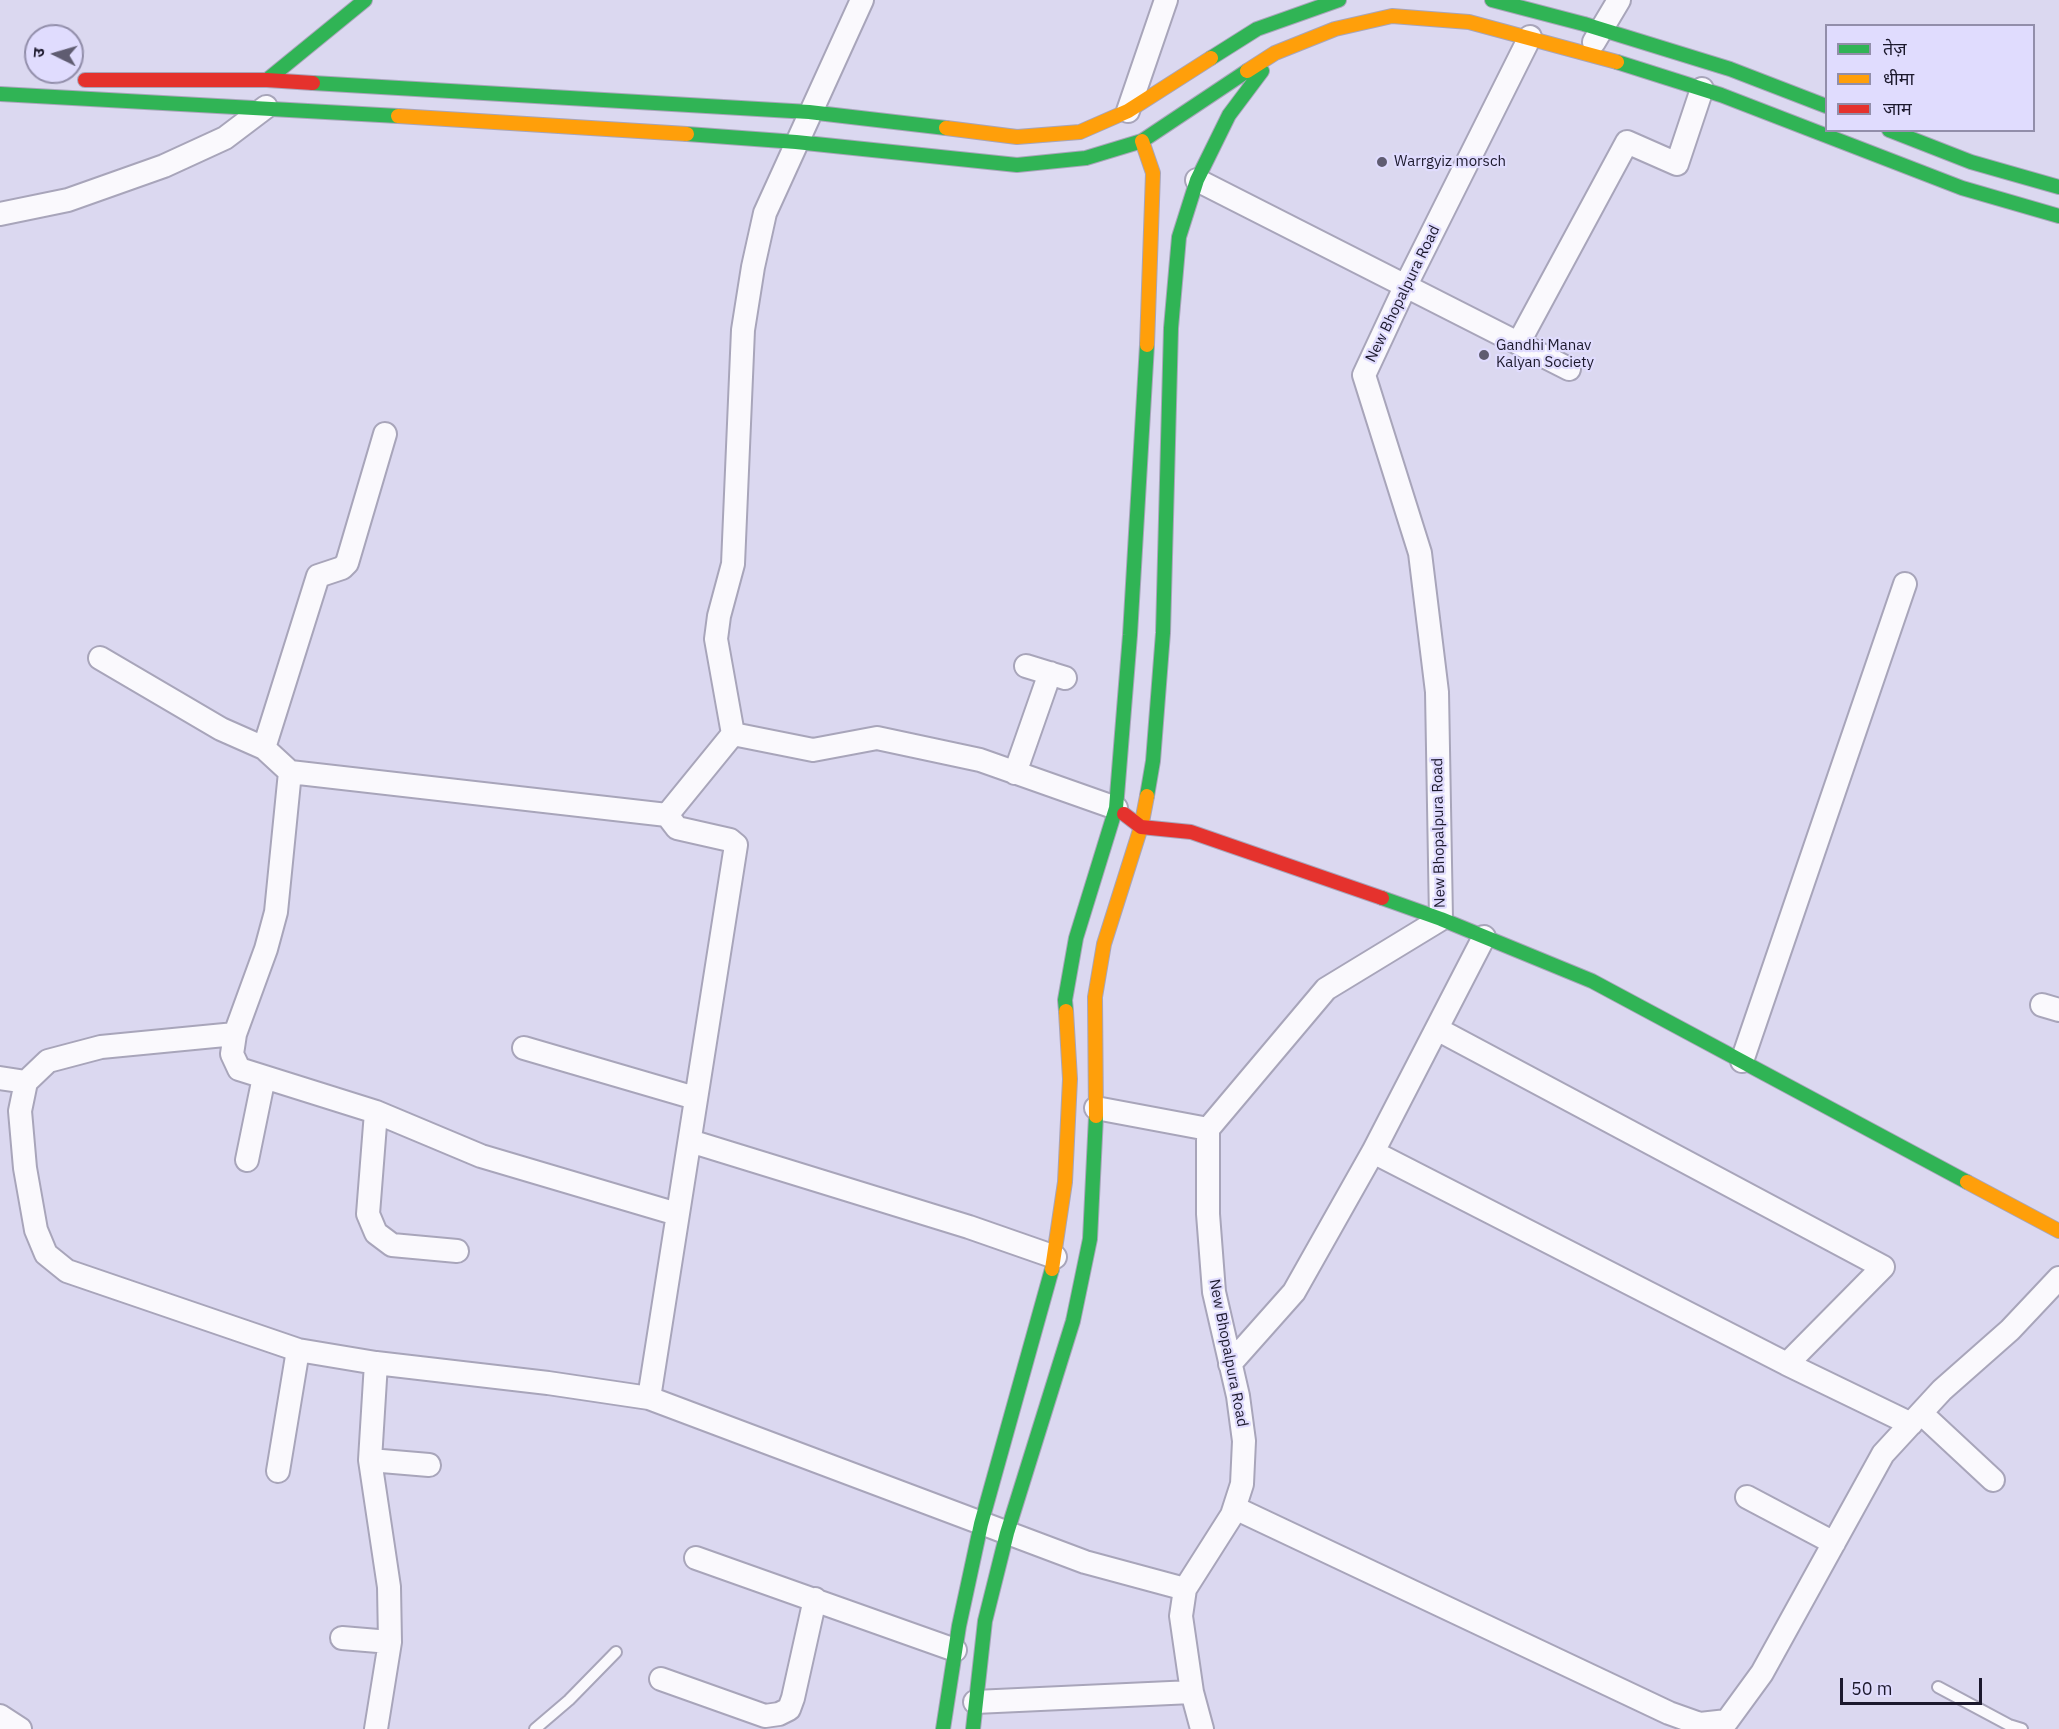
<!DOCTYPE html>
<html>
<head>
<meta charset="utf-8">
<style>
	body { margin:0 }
	#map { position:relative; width:2059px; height:1729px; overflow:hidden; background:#dbd8f0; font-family:"IBM Plex Sans","Noto Sans Devanagari",sans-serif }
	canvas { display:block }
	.legend { position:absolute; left:1825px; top:24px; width:210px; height:108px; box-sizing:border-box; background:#e0dcfe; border:2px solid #928eaa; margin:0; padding:8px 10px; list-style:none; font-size:18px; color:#1c192d }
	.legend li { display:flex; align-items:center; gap:12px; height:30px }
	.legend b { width:30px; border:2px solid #928eaa }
	.north { position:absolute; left:24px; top:24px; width:60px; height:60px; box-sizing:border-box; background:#e0dcfe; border:2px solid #928eaa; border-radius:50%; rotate:275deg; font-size:16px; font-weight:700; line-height:24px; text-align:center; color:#1c192d }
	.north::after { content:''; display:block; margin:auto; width:21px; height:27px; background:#5f5c71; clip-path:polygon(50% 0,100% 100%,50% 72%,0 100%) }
	.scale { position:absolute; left:1840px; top:1678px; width:142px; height:27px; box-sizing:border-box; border:3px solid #1c192d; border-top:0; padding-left:8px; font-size:18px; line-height:21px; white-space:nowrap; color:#1c192d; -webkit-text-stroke:4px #e0dcfe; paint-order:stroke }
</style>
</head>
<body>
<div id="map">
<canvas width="2059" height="1729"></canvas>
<ul class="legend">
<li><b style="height:8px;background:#30b455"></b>तेज़</li>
<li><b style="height:8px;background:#ff9f0a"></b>धीमा</li>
<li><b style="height:8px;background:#e5322d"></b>जाम</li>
</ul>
<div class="north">उ</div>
<div class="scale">50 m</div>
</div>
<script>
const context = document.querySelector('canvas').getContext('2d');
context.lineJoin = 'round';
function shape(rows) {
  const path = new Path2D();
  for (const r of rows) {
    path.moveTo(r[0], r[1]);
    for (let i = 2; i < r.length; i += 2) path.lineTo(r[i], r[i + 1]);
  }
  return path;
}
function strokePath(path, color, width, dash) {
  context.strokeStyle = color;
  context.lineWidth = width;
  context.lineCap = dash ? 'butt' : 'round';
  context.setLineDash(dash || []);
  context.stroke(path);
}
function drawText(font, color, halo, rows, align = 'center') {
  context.font = font + ' "IBM Plex Sans",sans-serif';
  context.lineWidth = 4.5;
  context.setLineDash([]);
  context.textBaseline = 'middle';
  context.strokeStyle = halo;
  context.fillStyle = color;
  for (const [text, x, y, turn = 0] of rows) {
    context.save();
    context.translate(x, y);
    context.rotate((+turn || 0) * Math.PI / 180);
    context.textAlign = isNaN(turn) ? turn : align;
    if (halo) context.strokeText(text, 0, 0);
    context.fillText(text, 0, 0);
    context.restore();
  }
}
const lane = shape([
	[1938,1687,2009,1725,2022,1729],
	[535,1729,569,1700,616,1652]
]);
const street = shape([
	[1594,42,1619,0],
	[1128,111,1166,0],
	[1197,180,1569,369],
	[0,214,68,200,164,166,225,138,266,107],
	[1519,342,1627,142,1677,164,1702,89],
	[100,658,221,729,264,748,290,772,667,815,733,734,813,750,877,738,980,760,1116,808],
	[1026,666,1065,678],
	[733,734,716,639,719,616,733,564,743,330,753,267,765,213,862,0],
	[264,748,318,576,342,568,347,563,385,434],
	[1015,773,1050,673],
	[2042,1005,2059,1010],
	[1437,1029,1883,1267,1787,1364],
	[235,1034,232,1054,239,1069,376,1112,481,1156,677,1214],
	[524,1048,695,1098],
	[1742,1061,1905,584],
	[0,1078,26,1082,48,1061,101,1047,235,1034,266,949,276,912,290,772],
	[26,1082,20,1111,25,1168,36,1230,46,1254,67,1271,298,1350,376,1363,548,1383,649,1398,1085,1562,1185,1589],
	[1096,1108,1208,1129],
	[376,1112,368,1214,376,1233,392,1245,457,1251],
	[690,1141,969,1227,1055,1257],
	[1373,1152,1787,1364,1911,1424],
	[247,1160,264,1077],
	[1230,1364,1294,1292,1373,1152,1484,937],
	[649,1398,736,845,730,840,677,828,667,815],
	[1921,1413,1993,1480],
	[370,1460,429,1465],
	[278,1471,298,1350],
	[1747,1497,1834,1543],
	[1235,1508,1669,1713,1700,1724,1727,1721,1762,1673,1883,1454,1942,1390,2010,1330,2059,1278],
	[696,1558,955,1650],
	[342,1638,390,1642],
	[661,1679,765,1716,779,1714,789,1709,793,1698,815,1599],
	[975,1702,1192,1692],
	[0,1716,20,1729],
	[376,1729,390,1642,389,1587,370,1460,376,1363],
	[1202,1729,1192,1692,1181,1616,1185,1589,1232,1515,1242,1484,1244,1441,1238,1396,1214,1292,1208,1214,1208,1129,1326,989,1441,919,1437,692,1420,553,1364,375,1405,287,1530,37]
]);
const fast = shape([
	[1492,0,1584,24,1730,69,1826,106],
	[1211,58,1257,29,1339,0],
	[1617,62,1721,95,1962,188,2059,216],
	[267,80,365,0],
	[313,83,809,112,946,128],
	[0,94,398,116],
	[1889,130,1971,162,2059,187],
	[687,134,796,142,1017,165,1086,158,1142,141,1247,71],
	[1147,796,1153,761,1163,633,1171,328,1179,237,1197,180,1229,115,1262,71],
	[1382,898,1441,919,1592,981,1967,1182],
	[1066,1011,1065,1000,1076,938,1116,808,1130,635,1147,345],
	[943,1729,959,1626,981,1524,1052,1269],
	[973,1729,985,1621,1007,1533,1073,1321,1090,1239,1096,1116]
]);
const slow = shape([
	[1247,71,1275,53,1335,29,1392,16,1469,22,1617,62],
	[398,116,687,134],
	[946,128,1017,137,1080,132,1128,111,1211,58],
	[1142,141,1153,173,1147,345],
	[1096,1116,1095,997,1104,944,1141,827,1147,796],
	[1967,1182,2059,1231],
	[1052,1269,1065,1182,1070,1079,1066,1011]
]);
const jam = shape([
	[85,80,267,80,313,83],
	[1124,814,1141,827,1191,832,1382,898]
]);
const markers = [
	[1382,162,6,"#5f5c71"],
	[1484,355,6,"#5f5c71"]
];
const poiNames = [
	["Warrgyiz morsch",1394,162],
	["Gandhi Manav",1496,346],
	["Kalyan Society",1496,363]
];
const streetNames = [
	["New Bhopalpura Road",1403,294,-64],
	["New Bhopalpura Road",1439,833,-91],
	["New Bhopalpura Road",1228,1353,79]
];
strokePath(lane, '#a8a5ba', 14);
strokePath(street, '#a8a5ba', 26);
strokePath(fast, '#a8a5ba', 16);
strokePath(slow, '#a8a5ba', 16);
strokePath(jam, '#a8a5ba', 16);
strokePath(lane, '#faf9fd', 10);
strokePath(street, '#faf9fd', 22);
strokePath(fast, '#30b455', 14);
strokePath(slow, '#ff9f0a', 14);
strokePath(jam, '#e5322d', 14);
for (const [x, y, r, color] of markers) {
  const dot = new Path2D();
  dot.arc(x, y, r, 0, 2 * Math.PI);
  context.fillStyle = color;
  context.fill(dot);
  strokePath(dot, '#e0dcfe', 2);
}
drawText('15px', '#1c192d', '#e0dcfe', poiNames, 'left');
drawText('15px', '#1c192d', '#e0dcfe', streetNames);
</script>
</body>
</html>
